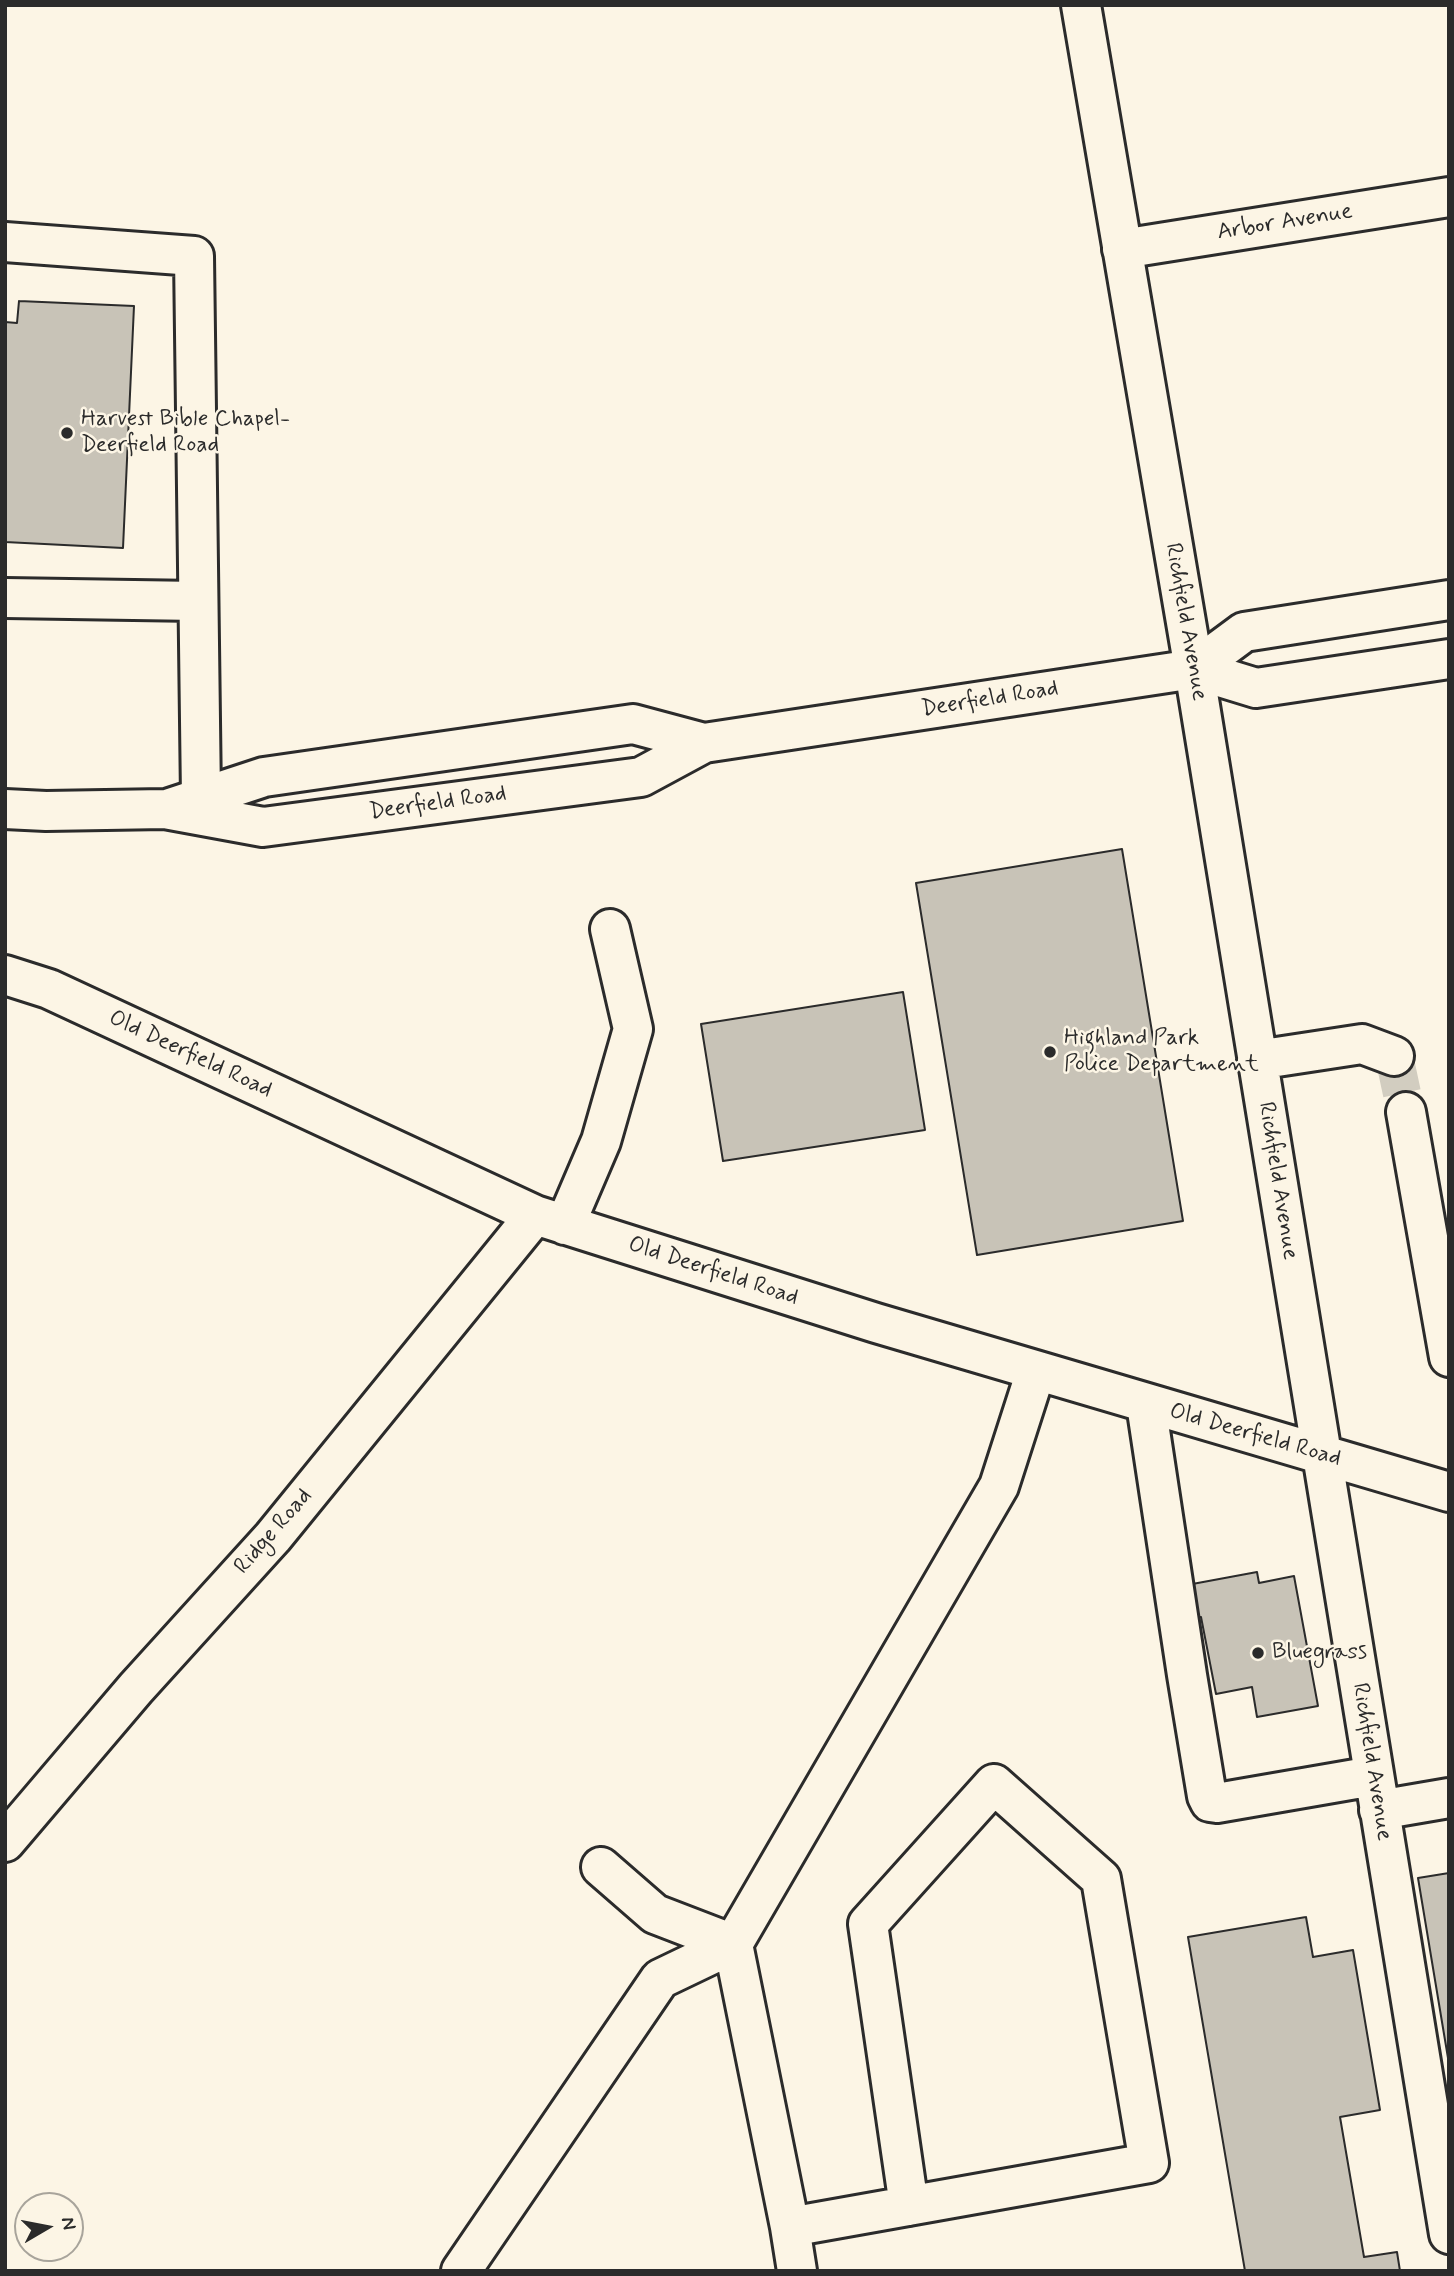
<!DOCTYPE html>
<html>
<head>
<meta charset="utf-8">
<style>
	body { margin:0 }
	#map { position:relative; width:1454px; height:2276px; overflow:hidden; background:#fcf5e5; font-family:Mynerve,sans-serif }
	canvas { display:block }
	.frame { position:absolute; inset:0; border:7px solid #2b2b2b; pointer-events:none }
	.north { position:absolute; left:14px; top:2192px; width:70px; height:70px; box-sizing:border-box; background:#fcf5e5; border:2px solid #a8a49b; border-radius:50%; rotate:80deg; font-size:19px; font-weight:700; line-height:28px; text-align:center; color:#2b2b2b }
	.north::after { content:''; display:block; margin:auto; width:24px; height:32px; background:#2b2b2b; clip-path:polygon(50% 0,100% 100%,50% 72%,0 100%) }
</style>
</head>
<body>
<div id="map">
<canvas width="1454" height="2276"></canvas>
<div class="frame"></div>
<div class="north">N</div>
</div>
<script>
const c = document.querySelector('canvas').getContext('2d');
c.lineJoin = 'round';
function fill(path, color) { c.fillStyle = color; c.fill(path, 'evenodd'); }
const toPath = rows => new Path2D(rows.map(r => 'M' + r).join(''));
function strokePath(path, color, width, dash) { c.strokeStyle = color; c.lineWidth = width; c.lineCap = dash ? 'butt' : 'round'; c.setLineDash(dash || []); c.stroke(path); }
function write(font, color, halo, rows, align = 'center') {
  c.font = font + ' Mynerve,sans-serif'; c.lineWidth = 5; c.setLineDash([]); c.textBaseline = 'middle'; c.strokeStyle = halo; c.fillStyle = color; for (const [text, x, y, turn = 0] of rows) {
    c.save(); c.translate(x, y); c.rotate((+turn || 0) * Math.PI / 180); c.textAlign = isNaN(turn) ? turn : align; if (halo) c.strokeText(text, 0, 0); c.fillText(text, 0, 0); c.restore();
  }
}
const building = toPath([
	[19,301,134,306,123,548,5,542,5,322,17,323,19,301],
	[1122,849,1183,1221,977,1255,916,883,1122,849],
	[903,992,925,1130,723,1161,701,1024,903,992],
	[1257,1572,1259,1583,1294,1576,1318,1706,1257,1717,1252,1687,1216,1694,1201,1617,1194,1618,1187,1585,1257,1572],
	[1449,1873,1449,2064,1418,1878,1449,1873],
	[1306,1917,1313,1957,1353,1950,1380,2110,1340,2117,1364,2257,1397,2252,1400,2271,1245,2271,1188,1937,1306,1917]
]);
const minorTunnel = toPath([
	[1394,1056,1406,1112]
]);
const minor = toPath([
	[1081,5,1194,669,1449,2234],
	[5,242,194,256,201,798],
	[1122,249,1449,197],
	[5,598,198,601],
	[5,975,49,989,535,1215,876,1323,1449,1492],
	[1257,1060,1362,1044,1394,1056],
	[1406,1112,1449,1357],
	[565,1225,601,1141,633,1029,610,929],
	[1146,1404,1187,1675,1207,1796,1210,1802,1217,1803,1373,1776],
	[1379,1810,1449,1798],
	[5,1842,136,1688,273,1537,535,1215],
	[601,1867,655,1914,733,1944],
	[909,2206,868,1924,994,1784,1101,1879,1149,2163,790,2227,733,1944,999,1486,1036,1371],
	[790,2227,797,2271],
	[461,2271,660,1979,733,1944]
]);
const major = toPath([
	[1194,669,1244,632,1449,600],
	[170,808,264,777,633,724,704,743],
	[5,809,46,811,165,809,263,827,641,777,704,743,1194,669,1256,688,1449,659]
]);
const markers = [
	[67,433,7,"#2b2b2b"],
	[1050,1052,7,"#2b2b2b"],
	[1258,1653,7,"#2b2b2b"]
];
const streetNames = [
	["Arbor Avenue",1285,223,-9],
	["Richfield Avenue",1185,622,80],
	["Deerfield Road",990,700,-9],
	["Deerfield Road",438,804,-8],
	["Old Deerfield Road",190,1055,25],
	["Richfield Avenue",1277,1181,81],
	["Old Deerfield Road",713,1272,18],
	["Old Deerfield Road",1255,1436,16],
	["Ridge Road",274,1532,-49],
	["Richfield Avenue",1371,1762,81]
];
const poiNames = [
	["Harvest Bible Chapel-",81,420],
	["Deerfield Road",81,446],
	["Highland Park",1064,1039],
	["Police Department",1064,1065],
	["Bluegrass",1272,1653]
];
fill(building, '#c8c3b7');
strokePath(building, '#2b2b2b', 2);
strokePath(minorTunnel, '#d2cdc0', 38, [38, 19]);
strokePath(minor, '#2b2b2b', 44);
strokePath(major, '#2b2b2b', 44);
strokePath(minor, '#fcf5e5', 38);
strokePath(major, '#fcf5e5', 38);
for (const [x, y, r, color] of markers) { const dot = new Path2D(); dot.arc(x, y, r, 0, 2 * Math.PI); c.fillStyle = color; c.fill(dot); strokePath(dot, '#fcf5e5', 2.5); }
write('23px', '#2b2b2b', '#fcf5e5', streetNames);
write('23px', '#2b2b2b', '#fcf5e5', poiNames, 'left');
</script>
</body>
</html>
